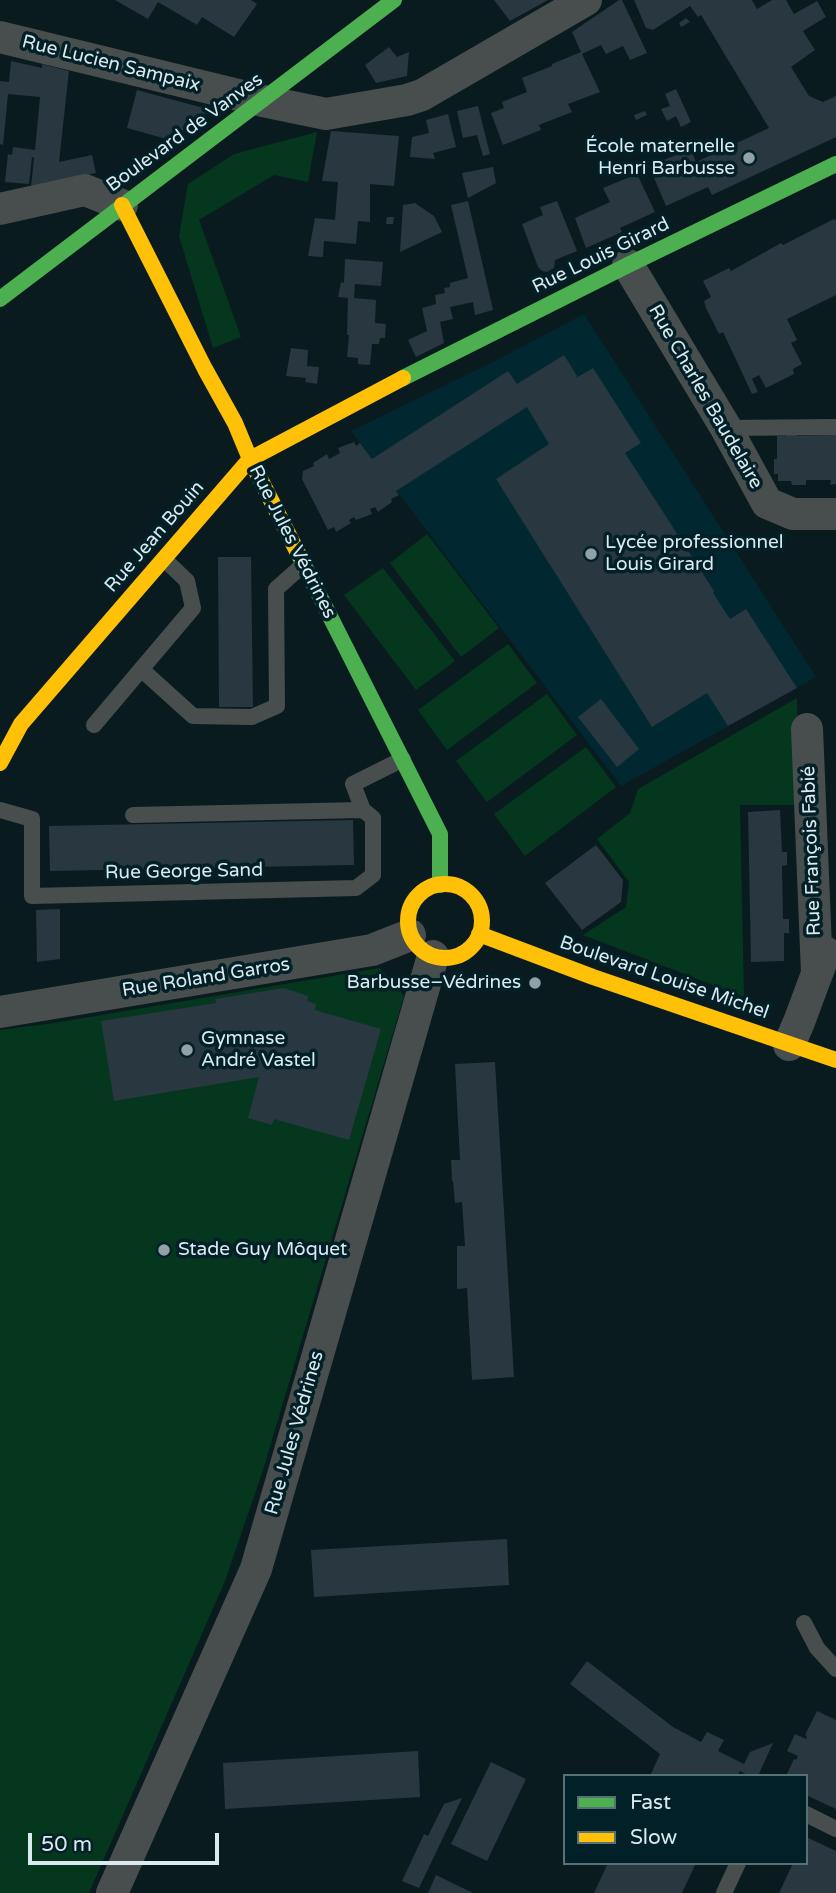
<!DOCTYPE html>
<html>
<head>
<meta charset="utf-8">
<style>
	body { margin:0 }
	#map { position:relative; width:836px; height:1893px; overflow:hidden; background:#0a1b1f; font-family:"Varela Round",sans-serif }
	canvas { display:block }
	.legend { position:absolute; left:563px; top:1774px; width:245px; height:91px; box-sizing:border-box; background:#022027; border:2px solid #587177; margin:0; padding:9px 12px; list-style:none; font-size:21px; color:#daeaef }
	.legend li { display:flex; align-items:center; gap:14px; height:35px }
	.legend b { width:35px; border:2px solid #587177 }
	.scale { position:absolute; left:28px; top:1833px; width:191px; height:32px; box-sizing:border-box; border:4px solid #daeaef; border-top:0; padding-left:9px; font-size:21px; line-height:24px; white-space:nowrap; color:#daeaef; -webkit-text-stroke:5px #022027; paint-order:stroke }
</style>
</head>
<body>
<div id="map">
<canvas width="836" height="1893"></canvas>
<ul class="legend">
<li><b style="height:9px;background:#4caf50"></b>Fast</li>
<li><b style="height:9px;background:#ffc107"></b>Slow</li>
</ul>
<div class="scale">50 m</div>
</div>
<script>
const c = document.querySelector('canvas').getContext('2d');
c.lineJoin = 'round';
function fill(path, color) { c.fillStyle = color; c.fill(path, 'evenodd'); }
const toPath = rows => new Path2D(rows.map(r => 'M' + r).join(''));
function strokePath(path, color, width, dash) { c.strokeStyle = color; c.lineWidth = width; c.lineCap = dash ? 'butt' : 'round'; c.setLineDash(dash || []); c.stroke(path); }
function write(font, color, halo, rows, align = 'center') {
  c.font = font + ' "Varela Round",sans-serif'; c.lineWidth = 7; c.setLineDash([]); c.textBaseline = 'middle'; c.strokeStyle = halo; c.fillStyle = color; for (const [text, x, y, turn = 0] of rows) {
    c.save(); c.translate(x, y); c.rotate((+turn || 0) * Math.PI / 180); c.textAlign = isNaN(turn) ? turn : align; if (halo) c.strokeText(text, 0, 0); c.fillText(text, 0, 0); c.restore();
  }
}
const built = toPath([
	[584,314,816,677,621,786,351,431,497,360]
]);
const green = toPath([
	[317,132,308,182,274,175,199,220,241,337,213,348,179,236,188,184,234,154],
	[427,534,499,628,461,657,390,563],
	[383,568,455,661,416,690,344,595],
	[508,644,537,683,447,750,418,710],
	[547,694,577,735,487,802,456,761],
	[797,698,799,805,740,805,744,997,583,935,626,907,629,882,597,839,630,813,638,789],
	[586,747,616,787,525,856,494,814],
	[380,968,404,996,263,1470,225,1581,89,1893,0,1893,0,1030,54,1023]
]);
const building = toPath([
	[115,0,251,0,257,4,234,37,202,17,197,25,158,2,148,19],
	[494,0,548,0,510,21],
	[619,0,622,0,647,53,630,60,623,46,606,54,601,45,582,54,600,92,568,104,572,112,539,125,541,130,503,145,491,113,504,108,502,102,527,92,522,78,552,66,552,64,581,52,572,32],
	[634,0,752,0,757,9,772,0,786,0,794,14,817,1,826,17,803,31,815,50,791,67,809,96,823,102,836,96,836,137,712,195,708,187,666,206,649,166,691,149,696,162,769,128,701,15,698,17,690,6,653,30,646,28],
	[686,18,690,22,681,27,679,23],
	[389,47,397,57,409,52,407,76,376,83,365,65],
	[11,61,42,68,42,64,69,71,59,162,92,155,96,173,31,187,34,158,32,157,29,184,5,182,8,154,12,155,13,147,35,150,40,97,8,94,3,145,0,144,0,81,9,82],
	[676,89,691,122,681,127,676,116,667,121,661,109,670,106,665,94],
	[137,90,211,110,170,140,127,128],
	[478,106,490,154,483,156,477,135,463,138,457,111],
	[645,111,647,115,636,120,634,115],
	[448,114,456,147,433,153,435,159,410,157,412,137,429,133,426,120],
	[331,131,399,136,394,186,370,184,370,222,358,221,356,244,324,241,323,257,308,256,315,218,335,220,338,182,322,181],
	[493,167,496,183,468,198,462,173],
	[637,174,655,212,620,228,622,232,586,248,575,218,610,202,603,188],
	[468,201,493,310,475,315,473,302,450,307,453,319,440,322,444,343,416,357,408,340,427,331,422,308,436,304,435,295,445,293,444,288,450,287,450,283,468,278,451,205],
	[557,201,577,251,555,260,554,268,547,272,542,271,538,267,522,224,543,215,540,207],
	[415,203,434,216,442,232,400,252,403,205],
	[387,217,394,217,393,224,386,224],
	[834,219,836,220,836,295,787,319,797,340,791,343,802,364,793,369,794,374,766,388,759,375,752,379,758,392,752,394,723,332,719,334,706,308,704,301,711,297,703,281,729,268,731,271,781,243,783,245],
	[345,259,383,262,381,286,355,284,354,298,376,300,375,323,386,324,385,338,380,338,379,344,372,344,370,365,358,364,358,358,347,357,349,335,347,335,348,298,338,297,341,282,344,283],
	[291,348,308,350,307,366,319,367,317,384,305,382,306,378,286,376],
	[564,355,577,376,576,378,593,368,641,443,625,453,714,591,713,593,730,619,746,609,797,688,728,726,707,693,652,727,496,479,549,444,527,407,396,491,399,495,391,499,392,502,378,512,375,507,370,509,372,514,356,520,354,517,349,520,351,523,336,532,334,527,328,530,302,479,303,471,314,466,313,463,327,454,329,459,340,453,338,448,354,442,356,446,360,443,372,459,508,371,517,384],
	[786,432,797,432,797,436,830,435,830,432,836,432,836,484,830,485,831,480,806,480,806,485,792,485,791,481,778,481,778,474,774,474,774,459,777,459,777,436,786,436],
	[218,557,251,557,253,707,219,707],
	[601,699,639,749,617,767,578,717],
	[780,810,782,852,787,852,787,865,782,866,783,919,789,919,789,933,784,933,784,961,751,962,748,812],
	[353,820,354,865,50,871,49,826],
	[596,845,623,880,621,902,582,930,545,883],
	[60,909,60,959,37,962,36,910],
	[284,988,308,996,307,1001,316,1004,315,1010,381,1029,349,1140,274,1119,272,1125,248,1118,259,1077,114,1101,101,1021,216,1003,215,999],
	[495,1062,514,1377,472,1380,467,1288,457,1289,457,1246,465,1246,462,1202,455,1203,453,1181,452,1181,451,1160,460,1160,455,1064],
	[507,1539,509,1585,314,1597,311,1550],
	[587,1661,673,1727,701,1742,707,1732,724,1740,718,1751,744,1764,750,1752,773,1743,758,1776,749,1776,740,1771,738,1776,650,1776,660,1754,570,1684],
	[817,1711,836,1720,836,1809,806,1795,806,1776,786,1776,794,1759,796,1760,798,1756,787,1751,795,1734,806,1739,807,1736,805,1735],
	[418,1751,420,1797,225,1809,223,1763],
	[491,1762,526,1779,487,1861,451,1844],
	[462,1798,419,1888,402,1881,424,1834,428,1836,444,1804],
	[806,1837,836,1851,836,1893,779,1893,793,1863,806,1863],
	[608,1863,696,1863,682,1893,594,1893],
	[436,1875,473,1893,428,1893]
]);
const lane = toPath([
	[726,428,836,427],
	[141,669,193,716,252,717,277,706,276,589,303,565],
	[94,725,193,608,187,581,164,559],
	[0,810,32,819,32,896,356,888,373,875,373,818,363,810,353,784,403,759],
	[133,815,363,810],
	[804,1623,817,1648,836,1669],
	[806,1814,836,1829],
	[724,1893,738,1863]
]);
const street = toPath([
	[0,37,263,101,326,114,407,100,422,95,586,0],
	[0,209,85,190,122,205],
	[628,265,726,428,767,503,793,514,836,514],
	[807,729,817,973],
	[0,1012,372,950,410,935],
	[789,1045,799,1022,825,952],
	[112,1893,256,1569,433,956]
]);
const fast = toPath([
	[0,299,394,0],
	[403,378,628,265,836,164],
	[299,555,440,834,440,885]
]);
const slow = toPath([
	[122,205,205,369,235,423,250,459,299,555],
	[0,763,21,724,250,459,403,378],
	'408 921a37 37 0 1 1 74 0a37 37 0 1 1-74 0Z',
	[479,934,593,977,836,1060]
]);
const markers = [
	[749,158,7,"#91a2a6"],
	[591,554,7,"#91a2a6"],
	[535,983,7,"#91a2a6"],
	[187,1050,7,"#91a2a6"],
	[164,1250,7,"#91a2a6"]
];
const streetNames = [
	["Rue Lucien Sampaix",111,64,14],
	["Boulevard de Vanves",185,133,-36],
	["Rue Louis Girard",601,256,-26],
	["Rue Charles Baudelaire",705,397,60],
	["Rue Jean Bouin",155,537,-49],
	["Rue Jules Védrines",292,542,63],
	["Rue François Fabié",812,851,-92],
	["Rue George Sand",184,872,-1],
	["Rue Roland Garros",206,978,-9],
	["Boulevard Louise Michel",664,978,19],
	["Rue Jules Védrines",295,1433,-74]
];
const poiNames = [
	["École maternelle",735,147,"right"],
	["Henri Barbusse",735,169,"right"],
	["Lycée professionnel",605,543],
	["Louis Girard",605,565],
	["Barbusse–Védrines",521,983,"right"],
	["Gymnase",201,1039],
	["André Vastel",201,1061],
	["Stade Guy Môquet",178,1250]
];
fill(built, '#012830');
fill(green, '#04371e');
fill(building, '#283740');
strokePath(lane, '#484e4e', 16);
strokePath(street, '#484e4e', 32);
strokePath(fast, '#4caf50', 16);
strokePath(slow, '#ffc107', 16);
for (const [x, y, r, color] of markers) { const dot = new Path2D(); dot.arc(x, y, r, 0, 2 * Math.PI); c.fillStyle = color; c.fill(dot); strokePath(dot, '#022027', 2.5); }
write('19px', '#daeaef', '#022027', streetNames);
write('19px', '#daeaef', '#022027', poiNames, 'left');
</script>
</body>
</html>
